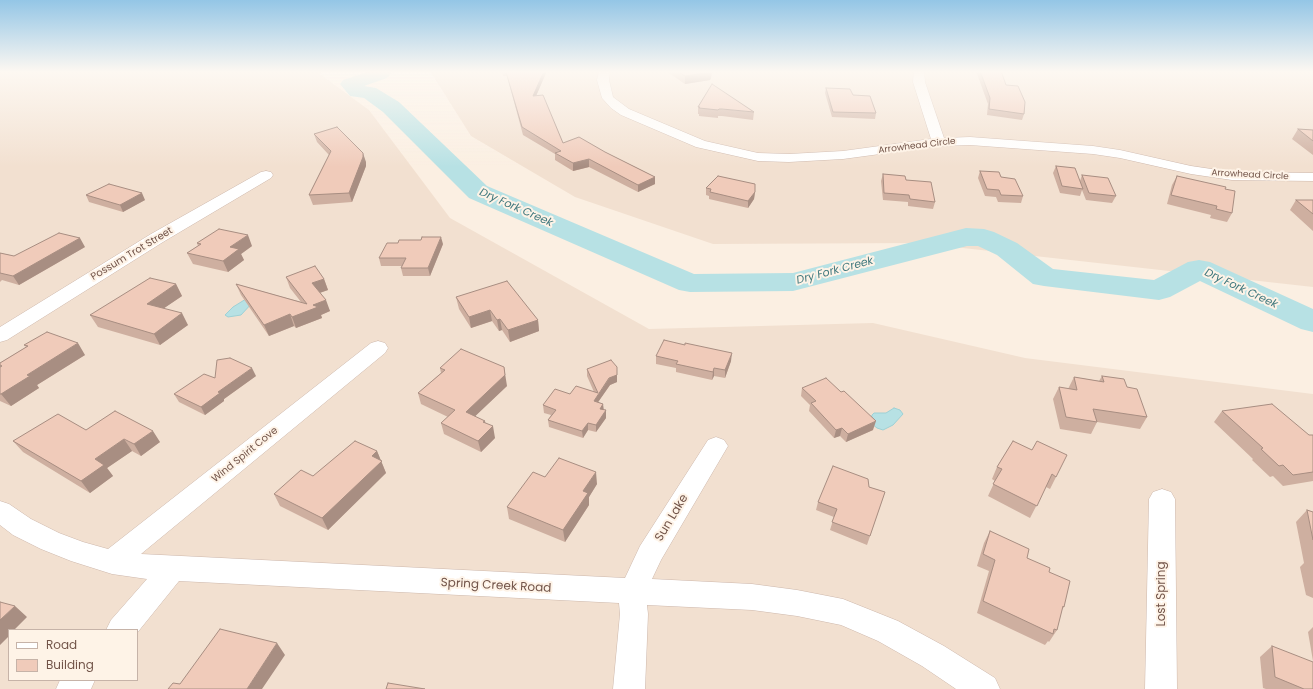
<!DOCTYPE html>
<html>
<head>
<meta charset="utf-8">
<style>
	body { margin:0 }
	#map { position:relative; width:1313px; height:689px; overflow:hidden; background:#fbefe2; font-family:Poppins,sans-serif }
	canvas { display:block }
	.legend { position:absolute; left:8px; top:629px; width:130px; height:52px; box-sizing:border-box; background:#fef3e7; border:1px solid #c6b3a8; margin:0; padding:5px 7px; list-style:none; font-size:12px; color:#725449 }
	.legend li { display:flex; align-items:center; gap:8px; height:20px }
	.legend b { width:20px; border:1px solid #c6b3a8 }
</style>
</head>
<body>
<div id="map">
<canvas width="1313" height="689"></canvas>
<ul class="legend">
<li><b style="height:5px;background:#fff"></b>Road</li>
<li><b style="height:11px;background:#f0cbba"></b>Building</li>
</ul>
</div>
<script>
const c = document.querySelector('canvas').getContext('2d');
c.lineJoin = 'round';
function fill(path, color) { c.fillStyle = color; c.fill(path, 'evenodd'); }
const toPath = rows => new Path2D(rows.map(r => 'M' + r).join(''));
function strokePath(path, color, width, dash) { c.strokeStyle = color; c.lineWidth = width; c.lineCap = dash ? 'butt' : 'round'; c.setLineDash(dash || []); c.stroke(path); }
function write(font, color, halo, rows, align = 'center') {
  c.font = font + ' Poppins,sans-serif'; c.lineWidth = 4; c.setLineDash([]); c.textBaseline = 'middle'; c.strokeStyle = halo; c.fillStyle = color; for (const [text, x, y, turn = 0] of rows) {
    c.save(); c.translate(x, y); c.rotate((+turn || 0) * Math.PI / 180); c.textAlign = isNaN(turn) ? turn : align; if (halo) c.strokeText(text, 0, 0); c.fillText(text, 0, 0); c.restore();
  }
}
const residential = toPath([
	[0,71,322,71,320,74,369,110,450,218,649,329,873,323,1025,358,1313,394,1313,689,0,689],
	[9,630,137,630,137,680,9,680],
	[430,71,1313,71,1313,287,918,243,713,244,575,197,471,136]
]);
const water = toPath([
	[246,299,253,302,241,315,228,317,225,315,233,307,246,299],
	[894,408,900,410,903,414,893,425,883,430,877,428,872,424,871,420,872,415,874,413,886,413,894,408]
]);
const river = toPath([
	[370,71,393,71,387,78,364,86,376,88,399,102,487,186,694,274,793,273,966,228,984,229,994,232,1017,243,1053,269,1154,280,1188,262,1199,260,1210,262,1313,309,1313,332,1301,329,1200,281,1170,297,1159,300,1044,286,1033,284,997,255,978,246,967,246,793,291,690,292,679,290,469,198,383,112,364,98,350,96,340,84,343,80,370,71]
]);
const street = toPath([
	[599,71,610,71,609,80,613,97,629,109,705,141,758,153,789,154,843,151,931,139,913,82,914,71,924,71,925,82,944,138,970,137,1093,146,1120,150,1191,166,1232,172,1313,173,1313,181,1232,180,1191,174,1120,158,1093,154,970,145,939,146,843,159,789,162,758,161,696,147,621,115,611,108,602,98,597,80,599,71],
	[266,171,271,172,273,175,271,178,163,242,7,340,0,342,0,327,151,234,261,172,266,171],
	[378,341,385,343,388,348,385,353,141,554,625,578,640,546,708,440,716,437,724,440,728,446,661,560,652,579,752,584,797,590,843,599,898,621,944,646,995,678,1000,689,956,689,922,666,878,641,841,625,797,616,752,610,647,605,648,614,645,689,613,689,620,614,619,603,179,581,137,633,137,630,106,630,111,620,147,579,112,574,71,561,41,549,13,535,0,525,0,501,9,504,31,519,59,533,83,542,108,549,371,343,378,341],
	[1162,489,1171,492,1175,499,1177,689,1145,689,1149,499,1153,492,1162,489],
	[60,680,95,680,91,689,56,689,60,680]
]);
const wall = toPath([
	[502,71,546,71,546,73,536,96,563,143,605,152,655,177,655,184,638,192,589,167,573,171,555,160,555,154,523,135,507,76,503,76],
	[666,71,712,71,711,78,710,80,685,84],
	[976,71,1001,71,1006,85,1024,114,1022,120,987,115,988,104],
	[826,88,853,95,876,113,875,119,832,117,825,93],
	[698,107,754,112,753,120,722,116,718,116,718,118,699,116,699,114,698,114],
	[1298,129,1313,130,1313,155,1292,139],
	[314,134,366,162,366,166,352,202,313,205,309,195,329,155,317,142],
	[1056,166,1080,181,1082,175,1116,196,1112,203,1086,200,1082,190,1080,196,1060,193,1053,173],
	[980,171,1001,177,1023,196,1021,203,998,202,996,197,985,196,978,178],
	[883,174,906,180,935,202,933,209,908,206,908,202,883,200,881,181],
	[1177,176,1225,189,1232,213,1227,222,1210,218,1211,215,1167,204,1172,185],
	[706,188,755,192,754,199,748,208,709,199,709,196,706,195],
	[86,195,145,200,123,212,89,202],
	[1296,200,1313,200,1313,231,1290,210],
	[197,243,252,246,241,254,244,260,228,272,193,264,187,253,198,246],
	[443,244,430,276,403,276,401,268,402,266,381,266,379,258],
	[85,247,19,285,2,280,0,282,0,253,14,256],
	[286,277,324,279,328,290,320,293,330,311,321,315,322,318,296,328,294,326,269,336,241,295,236,284,301,302,290,288],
	[176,284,182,296,164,308,188,325,160,345,98,327,90,315],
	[456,297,538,320,539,331,510,342,502,330,499,331,492,321,471,328,459,309],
	[24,345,85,355,37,385,39,388,11,406,0,401,0,363,26,347],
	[656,356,731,361,725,378,714,376,712,380,676,372,676,368,656,364],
	[440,368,507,386,475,416,485,423,495,438,481,452,444,434,441,423,448,417,421,404,418,393,441,373],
	[587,369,617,382,610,385,598,402,603,404,603,410,606,418,596,432,588,430,583,438,549,427,548,420,551,415,544,413,543,405,570,394,594,392,587,376],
	[256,376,224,399,224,401,205,415,179,402,174,394,215,378],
	[1102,376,1127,387,1147,417,1140,429,1097,422,1091,434,1060,429,1053,399,1059,387,1068,389,1074,377,1099,381],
	[802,388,873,430,846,442,840,436,834,438,809,411,810,405,801,396],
	[1222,411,1309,435,1313,435,1313,481,1283,486,1273,476,1270,477,1252,460,1253,459,1214,422],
	[86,430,160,442,141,456,132,451,107,468,113,476,90,493,23,452,13,441],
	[1013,441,1056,477,1050,489,1046,487,1030,518,988,496,995,481,992,479,997,467],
	[377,451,386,473,328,530,280,506,274,494,313,476],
	[545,477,597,484,589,497,589,505,565,542,509,519,507,507],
	[869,487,885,492,867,545,830,530,834,517,816,510,818,502],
	[1307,510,1313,512,1313,598,1306,595,1300,567,1304,563,1296,522],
	[990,531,1027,558,1049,572,1064,607,1061,611,1057,630,1049,642,1048,641,1045,645,977,613,989,571,977,566,984,543],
	[1313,627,1313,661,1308,632],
	[1272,646,1313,689,1266,689,1263,688,1260,657]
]);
const shadedWall = toPath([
	[544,71,546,71,546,73,533,103,533,96],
	[708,71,712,71,711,78,710,80,685,84,685,76],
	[363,153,366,162,366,166,352,202,349,193],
	[589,159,589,167,573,171,573,163],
	[655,177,655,184,638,192,638,185],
	[755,192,754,199,748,208,748,201],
	[142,193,145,200,123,212,120,205],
	[248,235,252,246,241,254,244,260,228,272,223,261,230,247],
	[441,237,443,244,430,276,428,268],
	[80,238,85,247,19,285,13,276],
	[324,279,328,290,316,294,312,283],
	[176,284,182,296,154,315,147,304],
	[326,300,330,311,321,315,322,318,296,328,292,317,313,305],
	[490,310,492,321,471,328,469,317],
	[182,313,188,325,160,345,154,334],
	[290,314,294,326,269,336,264,325],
	[500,319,502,330,499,331,497,320],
	[538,320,539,331,510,342,508,330],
	[78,343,85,355,37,385,39,388,11,406,1,394,27,375],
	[732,353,731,361,725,378,725,370],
	[504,367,507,386,468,423,466,412],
	[617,367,617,382,610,385,594,408,594,401],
	[252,368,256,376,224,399,224,401,205,415,201,407,218,392],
	[714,368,714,376,712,380,713,372],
	[603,404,604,411,600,409],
	[606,410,606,418,596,432,596,425],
	[485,421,487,432,493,426,495,438,481,452,478,441,483,422],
	[876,421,873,430,846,442,848,434],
	[588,423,588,430,583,438,582,431],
	[842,428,840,436,834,438,836,430],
	[153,431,160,442,141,456,134,444],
	[124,439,132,451,107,468,113,476,90,493,81,481,95,459],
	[377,451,386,473,328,530,322,518,372,456],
	[596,472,597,484,589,497,589,505,565,542,563,530,583,491],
	[15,606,27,617,14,630,9,630,9,636,0,645,0,620],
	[277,643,285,655,262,689,247,689]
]);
const building = toPath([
	[507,71,544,71,533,96,543,95,563,143,579,137,605,152,655,177,638,185,589,159,573,163,555,153,561,151,522,127,506,72,507,71],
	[677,71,710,71,711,72,685,76,677,71],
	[980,71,1001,71,1006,85,1018,86,1025,102,1024,114,989,109,990,98,980,71],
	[712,84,754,112,722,109,719,109,718,110,699,108,700,107,698,107,712,84],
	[826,88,850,89,853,95,870,96,876,113,833,112,826,88],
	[337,127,363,153,363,157,349,193,309,195,331,151,314,134,337,127],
	[1298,129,1313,130,1313,141,1298,129],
	[1056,166,1075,168,1083,189,1062,186,1056,166],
	[980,171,999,172,1001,177,1015,179,1023,196,1001,195,999,190,987,189,980,171],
	[883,174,905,176,906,180,931,182,935,202,910,199,909,195,884,193,883,174],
	[1082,175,1108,178,1116,196,1089,193,1082,175],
	[718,176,755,184,755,192,748,201,710,192,711,189,706,188,718,176],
	[1177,176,1226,187,1225,189,1235,191,1232,213,1216,209,1217,206,1171,195,1177,176],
	[109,184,142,193,120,205,86,195,109,184],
	[1296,200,1313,200,1313,214,1296,200],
	[219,229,248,235,230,247,239,249,223,261,187,253,201,244,197,243,219,229],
	[59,233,80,238,13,276,0,273,0,253,14,256,59,233],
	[422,237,441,237,428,268,401,268,406,258,379,258,387,243,398,243,399,240,421,240,422,237],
	[315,266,324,279,312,283,326,300,313,305,318,307,292,317,290,314,264,325,236,284,307,304,286,277,315,266],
	[150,278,176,284,147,304,182,313,154,334,90,315,150,278],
	[507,281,538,320,508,330,500,319,497,320,490,310,469,317,456,297,507,281],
	[47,332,78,343,27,375,30,376,1,394,0,394,0,367,2,366,0,365,0,363,28,346,24,345,47,332],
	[664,340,685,345,685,343,732,353,725,370,714,368,713,372,676,364,678,361,656,356,664,340],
	[461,349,504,367,505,375,466,412,485,421,483,422,493,426,478,441,441,423,455,410,418,393,445,370,440,368,461,349],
	[230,358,252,368,218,392,220,393,201,407,174,394,204,374,215,378,217,360,230,358],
	[611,360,617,367,617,375,609,378,594,401,603,404,600,409,606,410,596,425,588,423,582,431,548,420,556,410,543,405,555,389,570,394,576,386,598,393,587,369,611,360],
	[1102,376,1124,379,1127,387,1137,389,1147,417,1093,409,1097,422,1066,417,1059,387,1077,390,1074,377,1104,382,1102,376],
	[826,378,841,392,844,391,876,421,848,434,842,428,836,430,811,403,816,401,802,388,826,378],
	[1272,404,1309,435,1313,435,1313,472,1293,475,1283,465,1279,466,1261,449,1263,448,1222,411,1272,404],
	[115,411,153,431,134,444,124,439,95,459,104,465,81,481,13,441,58,414,86,430,115,411],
	[355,441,377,451,372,456,382,461,322,518,274,494,301,470,313,476,355,441],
	[1013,441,1032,450,1037,441,1067,455,1056,477,1052,474,1037,506,993,484,1002,469,997,467,1013,441],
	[559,458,596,472,583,491,588,493,563,530,507,507,533,472,545,477,559,458],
	[833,466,868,479,869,487,885,492,870,536,832,522,837,509,818,502,833,466],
	[1307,510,1313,512,1313,540,1307,510],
	[990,531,1029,549,1027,558,1050,568,1049,572,1070,581,1064,607,1063,606,1057,630,1054,629,1053,634,983,601,995,560,983,554,990,531],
	[0,602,15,606,0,620,0,602],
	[220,629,277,643,247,689,248,689,168,689,173,683,180,684,220,629],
	[1272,646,1313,662,1313,689,1304,689,1275,677,1272,646],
	[388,683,425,689,386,689,388,683]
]);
const farStreetnames = [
	["Arrowhead Circle",917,146,-7],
	["Arrowhead Circle",1250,175,3]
];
const streetNames = [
	["Possum Trot Street",132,254,-31],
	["Wind Spirit Cove",245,455,-39]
];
const waterNames = [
	["Dry Fork Creek",516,208,24],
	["Dry Fork Creek",835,271,-15],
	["Dry Fork Creek",1241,289,25]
];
const nearStreetnames = [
	["Sun Lake",672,518,-59],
	["Spring Creek Road",496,586,3],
	["Lost Spring",1162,594,-90]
];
fill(residential, '#f2e0d0');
fill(water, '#b7e1e4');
strokePath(water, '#9ed1d5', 1);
fill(river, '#b7e1e4');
strokePath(street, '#ceb8ac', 1);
fill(street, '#fff');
fill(wall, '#ceafa0');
fill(shadedWall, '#a88e82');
fill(building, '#f0cbba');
strokePath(building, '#a88e82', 1);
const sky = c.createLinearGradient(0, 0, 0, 167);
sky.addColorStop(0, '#94c6e6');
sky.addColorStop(0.43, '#fdf8f2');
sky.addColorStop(1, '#fdf8f200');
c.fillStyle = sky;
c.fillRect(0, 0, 1313, 167);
write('9px', '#725449', '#fef3e7', farStreetnames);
write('10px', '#725449', '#fef3e7', streetNames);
write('italic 11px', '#41797e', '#fef3e7', waterNames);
write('12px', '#725449', '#fef3e7', nearStreetnames);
</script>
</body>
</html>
